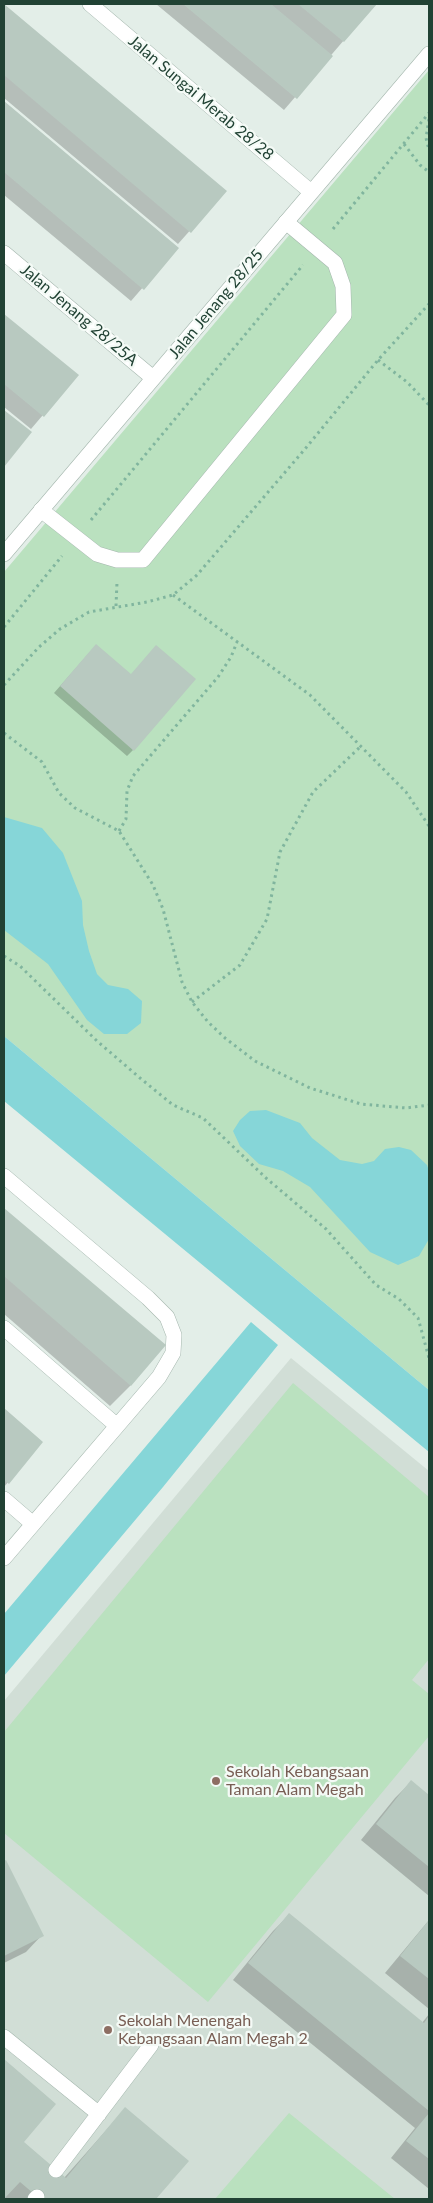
<!DOCTYPE html>
<html>
<head>
<meta charset="utf-8">
<style>
	body { margin:0 }
	#map { position:relative; width:433px; height:2203px; overflow:hidden; background:#e3eee8; font-family:Lato,sans-serif }
	canvas { display:block }
	.frame { position:absolute; inset:0; border:5px solid #214234; pointer-events:none }
</style>
</head>
<body>
<div id="map">
<canvas width="433" height="2203"></canvas>
<div class="frame"></div>
</div>
<script>
const c = document.querySelector('canvas').getContext('2d');
c.lineJoin = 'round';
function fill(path, color) { c.fillStyle = color; c.fill(path, 'evenodd'); }
const toPath = rows => new Path2D(rows.map(r => 'M' + r).join(''));
function strokePath(path, color, width, dash) { c.strokeStyle = color; c.lineWidth = width; c.lineCap = dash ? 'butt' : 'round'; c.setLineDash(dash || []); c.stroke(path); }
function write(font, color, halo, rows, align = 'center') {
  c.font = font + ' Lato,sans-serif'; c.lineWidth = 4.5; c.setLineDash([]); c.textBaseline = 'middle'; c.strokeStyle = halo; c.fillStyle = color; for (const [text, x, y, turn = 0] of rows) {
    c.save(); c.translate(x, y); c.rotate((+turn || 0) * Math.PI / 180); c.textAlign = isNaN(turn) ? turn : align; if (halo) c.strokeText(text, 0, 0); c.fillText(text, 0, 0); c.restore();
  }
}
const built = toPath([
	[291,1358,429,1471,429,2199,4,2199,4,1701]
]);
const green = toPath([
	[429,70,429,1390,4,1036,4,572],
	[293,1383,429,1497,429,1659,412,1680,429,1694,429,1736,208,2002,4,1833,4,1732],
	[289,2113,395,2199,215,2199]
]);
const water = toPath([
	[4,817,42,828,63,853,82,901,83,925,89,951,97,974,108,985,128,989,142,1001,141,1023,127,1034,104,1034,87,1020,48,964,4,930],
	[4,1036,429,1390,429,1452,4,1101],
	[266,1110,300,1123,312,1138,340,1160,362,1164,374,1161,385,1149,399,1147,411,1150,427,1165,429,1171,429,1239,419,1256,398,1265,370,1252,310,1187,283,1171,259,1164,240,1146,233,1131,240,1120,250,1111],
	[251,1322,278,1345,163,1487,4,1676,4,1614]
]);
const shadow = toPath([
	[156,4,375,4,284,110],
	[4,5,225,191,178,244,4,98],
	[4,102,177,248,131,301,4,195],
	[4,315,77,375,31,429,4,407],
	[4,411,30,432,4,465],
	[90,652,133,750,127,756,54,693],
	[4,1210,164,1345,130,1386,110,1406,4,1314],
	[4,1410,42,1442,4,1487],
	[411,1782,429,1797,429,1896,361,1840,395,1798],
	[4,1862,42,1935,26,1952,4,1963],
	[289,1915,422,2023,429,2014,429,2189,391,2158,415,2128,233,1980,273,1931],
	[429,1920,429,2009,385,1973],
	[4,2060,55,2104,22,2142,64,2178,125,2109,187,2161,155,2199,5,2199]
]);
const building = toPath([
	[4,4,227,191,191,233,4,75],
	[183,4,271,4,333,56,297,99],
	[298,4,377,4,344,42],
	[4,101,179,248,144,290,4,172],
	[4,314,79,375,44,417,4,384],
	[4,410,32,432,4,467],
	[96,644,131,674,156,645,196,679,134,751,60,686],
	[4,1208,166,1345,131,1386,4,1276],
	[4,1408,43,1442,9,1484,4,1480],
	[411,1780,429,1795,429,1867,376,1824],
	[6,1860,44,1936,4,1956,4,1861],
	[289,1913,424,2023,429,2016,429,2111,248,1963],
	[429,1920,429,1979,400,1956],
	[4,2059,56,2104,24,2142,66,2178,125,2107,189,2161,156,2199,40,2199,20,2182,4,2199],
	[429,2113,429,2159,406,2141]
]);
const path = toPath([
	[429,119,426,138,429,150],
	[404,144,420,165,429,172],
	[333,229,429,113],
	[378,360,407,382,429,405],
	[91,520,303,265],
	[173,595,310,695,406,792,429,826],
	[116,606,117,582],
	[4,627,62,556],
	[4,685,39,647,60,629,89,612,147,602,173,595,197,575,305,449,378,360,429,304],
	[4,733,42,762,59,793,75,808,119,831,153,885,163,909,182,982,192,1002,208,1022,225,1038,255,1061,310,1088,361,1104,406,1108,429,1105],
	[119,831,126,819,127,791,133,776,218,677,231,657,237,642],
	[4,956,20,966,97,1041,140,1078,173,1105,203,1118,266,1178,326,1229,376,1285,399,1299,418,1318,429,1358],
	[192,1002,240,965,267,919,280,852,313,792,361,746]
]);
const lane = toPath([
	[41,510,97,554,117,560,143,560,344,315,343,286,335,263,286,222],
	[4,1176,148,1298,167,1317,174,1335,173,1353,159,1377,4,1558],
	[4,1328,116,1425],
	[4,1499,33,1524],
	[4,2037,99,2114],
	[56,2170,151,2045],
	[35,2199,37,2197]
]);
const street = toPath([
	[90,4,311,192],
	[4,253,153,378],
	[4,554,429,54]
]);
const markers = [
	[216,1781,5,"#8d6e63"],
	[108,2030,5,"#8d6e63"]
];
const streetNames = [
	["Jalan Sungai Merab 28/28",201,98,40],
	["Jalan Jenang 28/25",216,304,-50],
	["Jalan Jenang 28/25A",79,315,40]
];
const educationNames = [
	["Sekolah Kebangsaan",226,1772],
	["Taman Alam Megah",226,1790],
	["Sekolah Menengah",118,2021],
	["Kebangsaan Alam Megah 2",118,2039]
];
fill(built, '#d1ded6');
fill(green, '#bae1bf');
fill(water, '#86d6d8');
fill(shadow, '#0003');
fill(building, '#b8c9c0');
strokePath(lane, '#a5b7ae', 16);
strokePath(street, '#a5b7ae', 16);
strokePath(path, '#80b59e', 3, [2.5, 4]);
strokePath(lane, '#fff', 15);
strokePath(street, '#fff', 15);
for (const [x, y, r, color] of markers) { const dot = new Path2D(); dot.arc(x, y, r, 0, 2 * Math.PI); c.fillStyle = color; c.fill(dot); strokePath(dot, '#f4faf6', 2); }
write('16px', '#214234', '#f4faf6', streetNames);
write('16px', '#785e54', '#f4faf6', educationNames, 'left');
</script>
</body>
</html>
